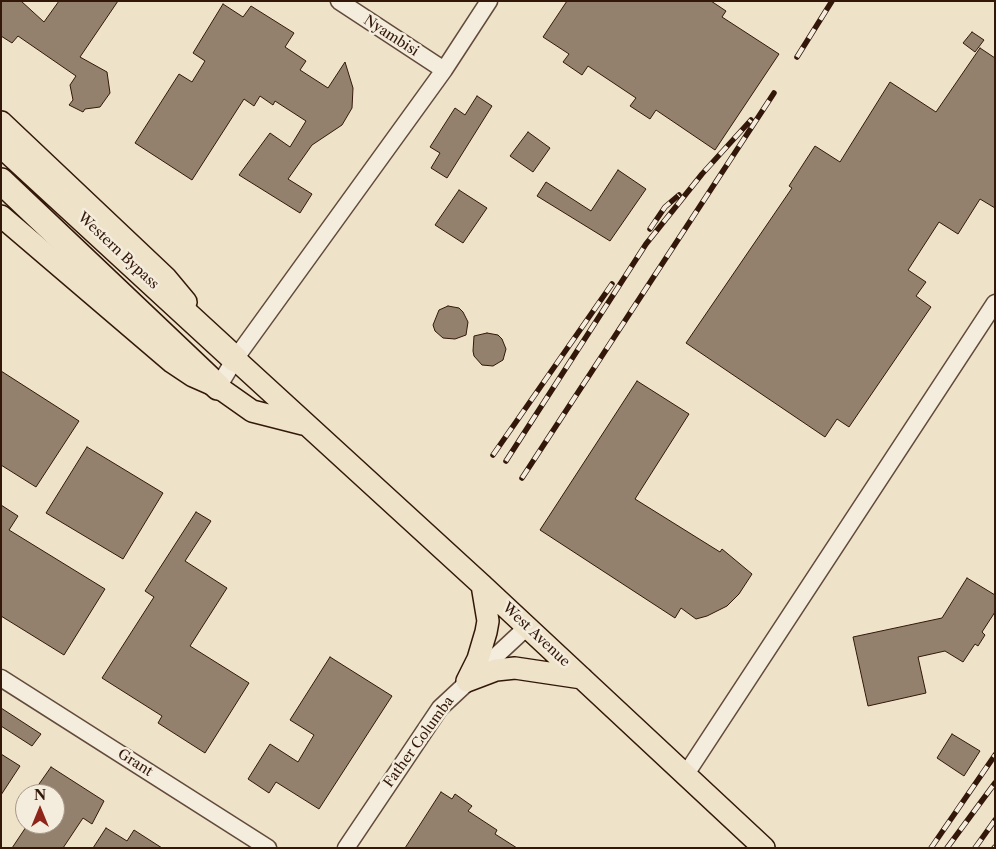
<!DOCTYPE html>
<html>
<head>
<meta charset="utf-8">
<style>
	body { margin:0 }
	#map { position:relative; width:996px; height:849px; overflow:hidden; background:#eee2c9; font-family:"Libre Caslon Text",serif }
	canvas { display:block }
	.frame { position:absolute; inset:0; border:2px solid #33180a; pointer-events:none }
	.north { position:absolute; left:15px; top:784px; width:50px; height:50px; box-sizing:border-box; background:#f4ecdc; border:1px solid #a79788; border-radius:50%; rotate:0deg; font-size:14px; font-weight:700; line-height:20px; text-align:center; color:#33180a }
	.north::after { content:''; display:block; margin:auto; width:18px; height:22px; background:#8f2418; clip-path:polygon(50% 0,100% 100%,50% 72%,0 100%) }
</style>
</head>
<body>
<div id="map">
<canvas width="996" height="849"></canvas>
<div class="frame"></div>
<div class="north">N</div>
</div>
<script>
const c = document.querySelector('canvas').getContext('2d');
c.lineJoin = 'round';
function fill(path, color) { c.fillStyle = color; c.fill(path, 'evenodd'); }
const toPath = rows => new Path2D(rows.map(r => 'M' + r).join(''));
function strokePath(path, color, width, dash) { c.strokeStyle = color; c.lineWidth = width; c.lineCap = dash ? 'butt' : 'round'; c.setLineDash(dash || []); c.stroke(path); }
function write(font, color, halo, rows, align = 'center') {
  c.font = font + ' "Libre Caslon Text",serif'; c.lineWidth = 5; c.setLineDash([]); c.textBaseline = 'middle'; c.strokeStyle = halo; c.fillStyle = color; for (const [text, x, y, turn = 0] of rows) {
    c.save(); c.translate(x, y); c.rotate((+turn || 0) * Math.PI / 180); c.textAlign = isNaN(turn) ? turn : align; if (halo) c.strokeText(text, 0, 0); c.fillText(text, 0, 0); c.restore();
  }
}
const building = toPath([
	[1,1,21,1,44,22,59,1,118,1,80,57,107,72,110,93,100,107,85,109,83,112,69,105,73,100,70,85,76,76,18,36,12,43,1,36,1,1],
	[567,1,711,1,726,11,722,17,779,54,715,150,656,110,650,119,630,106,636,98,588,66,582,75,563,62,569,54,543,37,567,1],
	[223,4,243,17,251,6,294,33,285,47,306,61,300,70,328,88,345,62,353,88,352,108,342,125,312,145,288,179,312,194,300,213,239,175,270,133,290,147,306,121,275,101,273,105,260,96,254,106,244,99,192,180,135,143,179,74,192,82,205,61,193,53,223,4],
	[972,32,984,40,975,52,963,43,972,32],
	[980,48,995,58,995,208,980,199,958,234,939,222,908,270,926,282,916,296,931,307,849,427,837,419,825,437,686,343,792,188,789,186,815,146,840,162,890,82,936,112,980,48],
	[477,96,492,106,447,178,431,168,440,153,430,147,455,108,465,115,477,96],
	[528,132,550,148,533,172,510,156,528,132],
	[618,170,646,189,610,241,537,196,546,182,591,211,618,170],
	[459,190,487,208,463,243,435,225,459,190],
	[448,306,459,308,463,312,468,322,466,335,455,339,443,338,435,331,433,325,439,310,448,306],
	[487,333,498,335,502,339,506,349,503,360,493,366,482,365,474,356,473,351,474,336,487,333],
	[1,371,79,421,36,487,1,465,1,371],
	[637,381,689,414,635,499,720,552,722,549,752,574,739,594,727,606,707,616,696,619,681,608,675,618,540,530,637,381],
	[87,447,163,493,123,559,46,513,87,447],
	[1,505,18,516,9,530,105,589,64,655,1,616,1,505],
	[196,512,211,521,185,561,227,588,190,646,249,683,205,753,158,723,162,716,102,678,154,597,145,591,196,512],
	[967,578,995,595,995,612,982,632,985,635,978,646,975,644,963,662,945,651,918,657,926,693,868,706,853,637,942,618,967,578],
	[330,657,392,696,319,809,276,782,269,793,248,779,270,744,298,762,314,735,290,720,330,657],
	[1,708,41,734,32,746,1,726,1,708],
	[952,734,980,751,964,776,937,758,952,734],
	[1,754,20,766,1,795,1,754],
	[51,767,104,801,92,824,83,818,63,848,12,848,28,824,55,824,55,794,32,794,51,767],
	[441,792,452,799,455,794,472,806,468,811,497,830,495,834,517,848,405,848,441,792],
	[106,828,127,841,134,830,162,848,93,848,106,828]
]);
const minor = toPath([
	[339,1,444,70],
	[218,387,235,359,444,70,489,1],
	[1,678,268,848],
	[686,774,995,303],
	[346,848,440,708,527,627]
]);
const major = toPath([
	[1,122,166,278,186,302],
	[1,216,172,362,193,376,218,387,252,411,303,424],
	[225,348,235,359,482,585,764,848],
	[467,681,496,670,515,668,582,678],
	[467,681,478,659,486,632,488,621,482,585]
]);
const highway = toPath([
	[1,144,235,359],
	[1,181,218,387]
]);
const rail = toPath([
	[797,57,832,1],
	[650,229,665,207,679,195],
	[493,455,612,284],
	[506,461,646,244,702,174,751,120],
	[522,478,774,93],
	[931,848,995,755],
	[947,848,995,783],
	[975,848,995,820],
	[994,848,995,847]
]);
const streetNames = [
	["Nyambisi",391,36,33],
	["Western Bypass",118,251,43],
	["West Avenue",536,635,43],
	["Father Columba",419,742,-54],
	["Grant",135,763,32]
];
fill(building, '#94816d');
strokePath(building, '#33180a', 1);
strokePath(minor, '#624a3a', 19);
strokePath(major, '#33180a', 24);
strokePath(highway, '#33180a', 28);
strokePath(minor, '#f4ecdc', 16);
strokePath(major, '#eee2c9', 21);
strokePath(highway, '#eee2c9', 25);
strokePath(rail, '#33180a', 5.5);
strokePath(rail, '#f4ecdc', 4, [11]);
write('14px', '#33180a', '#f4ecdc', streetNames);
</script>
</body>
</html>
